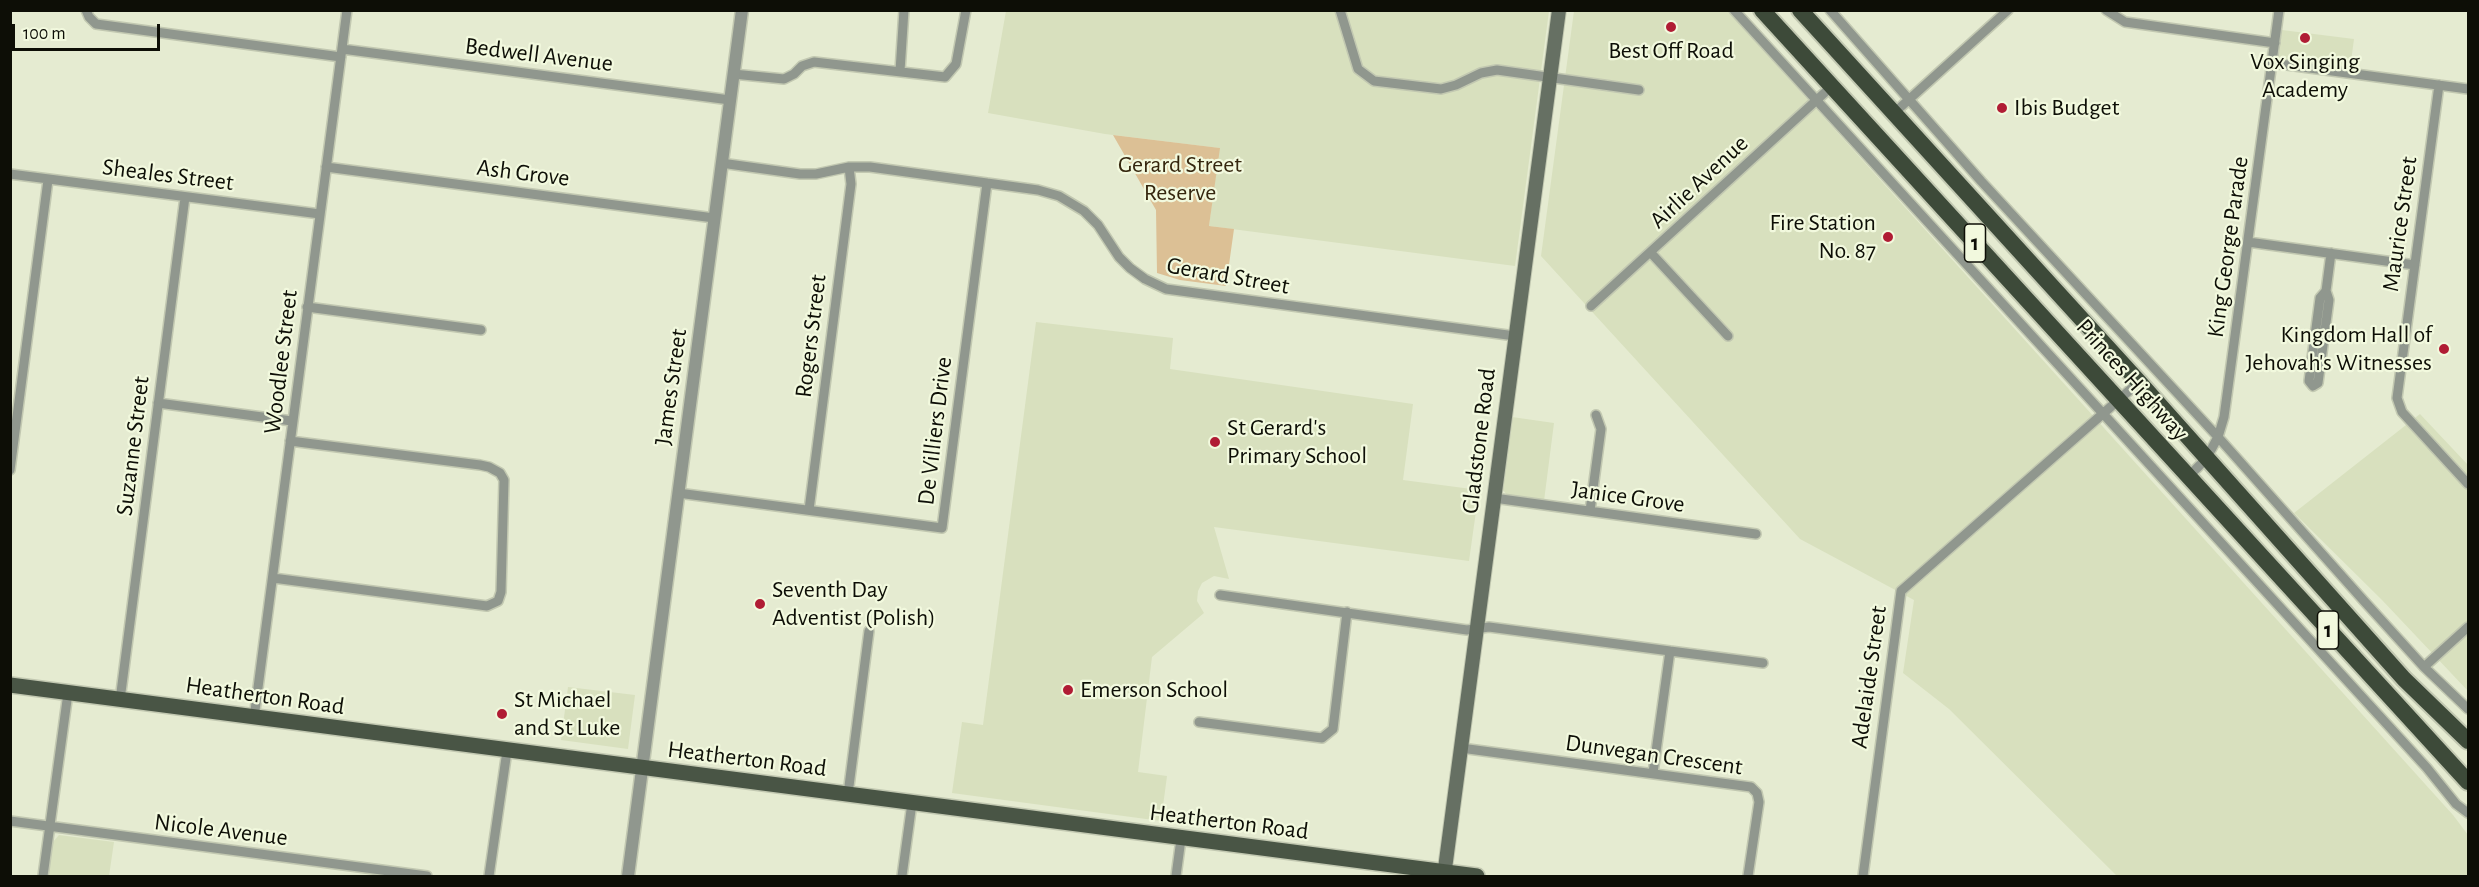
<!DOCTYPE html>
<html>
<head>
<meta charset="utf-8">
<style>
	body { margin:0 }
	#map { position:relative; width:2479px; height:887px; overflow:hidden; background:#e5ebd1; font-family:"Alegreya Sans",sans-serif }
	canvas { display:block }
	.frame { position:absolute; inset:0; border:12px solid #0d0e06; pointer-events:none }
	.scale { position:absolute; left:12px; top:24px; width:148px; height:27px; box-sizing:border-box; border:3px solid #0d0e06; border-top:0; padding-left:8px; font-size:18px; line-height:21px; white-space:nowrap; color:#0d0e06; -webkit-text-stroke:4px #f2f9de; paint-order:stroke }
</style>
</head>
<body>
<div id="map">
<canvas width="2479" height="887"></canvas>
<div class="frame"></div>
<div class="scale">100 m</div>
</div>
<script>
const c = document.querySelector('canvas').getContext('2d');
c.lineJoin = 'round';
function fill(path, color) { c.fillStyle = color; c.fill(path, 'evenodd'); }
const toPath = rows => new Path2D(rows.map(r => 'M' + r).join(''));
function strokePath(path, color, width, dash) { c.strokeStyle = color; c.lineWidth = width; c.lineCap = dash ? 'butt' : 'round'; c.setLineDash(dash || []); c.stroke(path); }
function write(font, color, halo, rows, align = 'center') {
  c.font = font + ' "Alegreya Sans",sans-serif'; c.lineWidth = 4.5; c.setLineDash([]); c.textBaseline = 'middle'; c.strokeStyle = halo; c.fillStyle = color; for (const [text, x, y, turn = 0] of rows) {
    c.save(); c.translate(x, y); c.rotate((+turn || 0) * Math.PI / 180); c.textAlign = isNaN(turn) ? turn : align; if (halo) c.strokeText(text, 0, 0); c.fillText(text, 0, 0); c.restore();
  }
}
const built = toPath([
	[1006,11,1549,11,1515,266,1209,226,1219,148,1105,134,988,113],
	[1574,11,1728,11,2453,815,2468,835,2468,876,2117,876,1949,709,1903,673,1914,600,1800,539,1541,256],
	[2282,30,2354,39,2350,69,2278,59],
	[1036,322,1173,338,1170,369,1413,404,1403,480,1479,490,1469,561,1214,527,1229,579,1214,576,1202,583,1198,591,1197,601,1204,613,1152,657,1138,772,1167,776,1161,821,952,793,962,722,983,725],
	[2420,414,2468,465,2468,691,2382,600,2294,513],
	[1512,417,1554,423,1544,501,1508,496,1502,489],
	[568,687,635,695,628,749,561,740],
	[59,835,114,842,109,876,47,876,52,843]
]);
const green = toPath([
	[1113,135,1220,148,1209,226,1234,229,1226,286,1180,280,1157,273,1156,210]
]);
const minor = toPath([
	[86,10,89,17,96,24,341,57],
	[1340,10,1358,69,1374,81,1441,89,1456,85,1481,73,1497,70,1639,90],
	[1734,10,2427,768,2456,804,2468,813],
	[1830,10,1981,181,2218,437,2364,601,2424,667,2468,709],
	[2106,10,2125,22,2275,43],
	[342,49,730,100],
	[2272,63,2468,89],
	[900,71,904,10],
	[733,74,784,79,794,74,802,66,814,62,945,77,956,64,966,10],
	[2439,85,2397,398,2402,412,2468,484],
	[1894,113,2008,10],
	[721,163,800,174,816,174,849,167,870,167,1038,190,1059,196,1084,211,1098,225,1119,257,1130,268,1145,279,1166,289,1515,336],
	[326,167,714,218],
	[10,174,320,214],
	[2248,242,2415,265],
	[1651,253,1728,336],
	[2326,291,2329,300,2318,383,2313,386,2309,381,2320,298,2326,291,2331,253],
	[1591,306,1832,86],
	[307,307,481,330],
	[158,403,292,421],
	[10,470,48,180],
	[2188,477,2206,459,2218,437,2224,417,2279,10],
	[678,493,942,528,987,183],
	[1494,498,1756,534],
	[809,510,851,184,849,167],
	[1590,511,1601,429,1596,415],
	[273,578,487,606,498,601,501,592,504,480,500,473,489,467,480,465,290,441],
	[1220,595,1467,630,1489,627,1670,651,1653,773],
	[1670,651,1763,663],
	[2424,667,2468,627],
	[120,700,185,197],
	[254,718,347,10],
	[1199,722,1322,738,1333,729,1347,612],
	[1461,748,1751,787,1757,793,1759,802,1748,876],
	[848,794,869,631],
	[10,821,427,876],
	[43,876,68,693],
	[489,876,507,751],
	[902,876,912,803],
	[1176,876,1181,839],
	[1863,876,1901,591,2139,382]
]);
const tertiary = toPath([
	[628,876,742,10]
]);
const secondary = toPath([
	[1444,876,1559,10]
]);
const primary = toPath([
	[10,685,1477,876]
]);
const trunk = toPath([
	[1762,10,2468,782],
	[1800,10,2139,382,2404,679,2468,741]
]);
const markers = [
	[1671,27,6,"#b01c34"],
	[2305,38,6,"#b01c34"],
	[2002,108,6,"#b01c34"],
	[1888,237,6,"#b01c34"],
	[2444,349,6,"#b01c34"],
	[1215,442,6,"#b01c34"],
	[760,604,6,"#b01c34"],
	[1068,690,6,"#b01c34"],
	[502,714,6,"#b01c34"]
];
const shields = [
	[1975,243,21],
	[2328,630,21]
];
const shieldNames = [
	["1",1975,243],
	["1",2328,630]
];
const poiNames = [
	["Best Off Road",1671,51,"center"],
	["Vox Singing",2305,62,"center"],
	["Academy",2305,90,"center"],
	["Ibis Budget",2014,108],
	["Fire Station",1876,223,"right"],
	["No. 87",1876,251,"right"],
	["Kingdom Hall of",2432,335,"right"],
	["Jehovah's Witnesses",2432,363,"right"],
	["St Gerard's",1227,428],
	["Primary School",1227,456],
	["Seventh Day",772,590],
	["Adventist (Polish)",772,618],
	["Emerson School",1080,690],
	["St Michael",514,700],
	["and St Luke",514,728]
];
const streetNames = [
	["Bedwell Avenue",539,55,7],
	["Ash Grove",523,173,7],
	["Sheales Street",168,175,7],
	["Airlie Avenue",1699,182,-43],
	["Maurice Street",2400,224,-82],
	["King George Parade",2228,247,-82],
	["Gerard Street",1228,276,10],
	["Rogers Street",811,336,-83],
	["Woodlee Street",281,362,-83],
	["Princes Highway",2132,380,48],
	["James Street",671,387,-82],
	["De Villiers Drive",935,431,-83],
	["Gladstone Road",1479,441,-83],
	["Suzanne Street",133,446,-83],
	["Janice Grove",1628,497,8],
	["Adelaide Street",1869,677,-82],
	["Heatherton Road",265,696,8],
	["Dunvegan Crescent",1654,755,8],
	["Heatherton Road",747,759,7],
	["Heatherton Road",1229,822,7],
	["Nicole Avenue",221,830,7]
];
const parkNames = [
	["Gerard Street",1180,165],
	["Reserve",1180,193]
];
fill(built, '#d8e0be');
fill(green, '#dcc095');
strokePath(minor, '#c2c8b1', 12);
strokePath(tertiary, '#c2c8b1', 15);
strokePath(secondary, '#c2c8b1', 16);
strokePath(primary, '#c2c8b1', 18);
strokePath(trunk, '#c2c8b1', 20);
strokePath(minor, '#90978e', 9);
strokePath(tertiary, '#90978e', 12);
strokePath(secondary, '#667063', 14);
strokePath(primary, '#495545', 15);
strokePath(trunk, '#3d4a39', 16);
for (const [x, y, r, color] of markers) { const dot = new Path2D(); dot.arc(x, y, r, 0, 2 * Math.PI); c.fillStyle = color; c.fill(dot); strokePath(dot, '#f2f9de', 2); }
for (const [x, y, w] of shields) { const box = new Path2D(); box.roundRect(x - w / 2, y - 19, w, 38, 4.5); c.fillStyle = '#f2f9de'; c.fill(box); strokePath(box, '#0d0e06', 1.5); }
write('bold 22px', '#0d0e06', null, shieldNames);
write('24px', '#0d0e06', '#f2f9de', poiNames, 'left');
write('24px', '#0d0e06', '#f2f9de', streetNames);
write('24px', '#35260e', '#f2f9de', parkNames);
</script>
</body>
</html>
